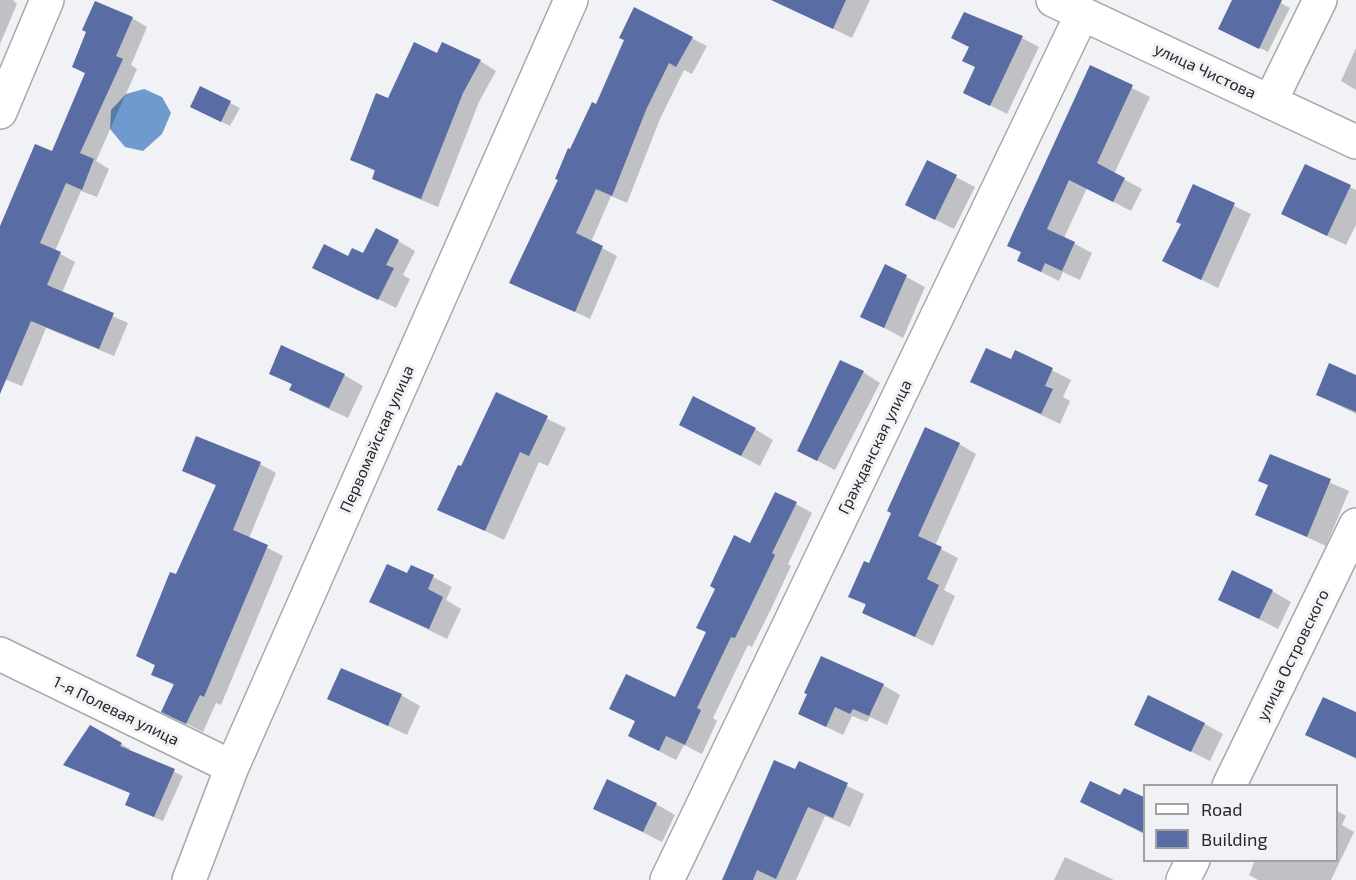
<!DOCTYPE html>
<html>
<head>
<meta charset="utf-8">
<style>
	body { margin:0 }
	#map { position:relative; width:1356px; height:880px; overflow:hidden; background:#f1f2f5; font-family:"Exo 2",sans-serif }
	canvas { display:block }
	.legend { position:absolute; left:1143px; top:784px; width:195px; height:78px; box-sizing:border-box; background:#f1f2f5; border:2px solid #a0a1a3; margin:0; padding:8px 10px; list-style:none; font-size:18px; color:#272829 }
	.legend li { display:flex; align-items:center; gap:12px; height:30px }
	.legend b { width:30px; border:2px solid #a0a1a3 }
</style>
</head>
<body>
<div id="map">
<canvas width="1356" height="880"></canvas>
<ul class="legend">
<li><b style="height:8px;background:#fff"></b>Road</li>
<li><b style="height:16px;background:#5a6ca4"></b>Building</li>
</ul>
</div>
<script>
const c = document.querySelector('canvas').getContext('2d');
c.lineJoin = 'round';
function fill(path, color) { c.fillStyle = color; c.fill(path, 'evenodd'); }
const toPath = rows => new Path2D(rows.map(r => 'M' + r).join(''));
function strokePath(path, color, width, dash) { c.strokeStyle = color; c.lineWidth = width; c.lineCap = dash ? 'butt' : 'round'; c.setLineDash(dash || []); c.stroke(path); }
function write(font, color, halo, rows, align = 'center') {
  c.font = font + ' "Exo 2",sans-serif'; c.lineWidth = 6; c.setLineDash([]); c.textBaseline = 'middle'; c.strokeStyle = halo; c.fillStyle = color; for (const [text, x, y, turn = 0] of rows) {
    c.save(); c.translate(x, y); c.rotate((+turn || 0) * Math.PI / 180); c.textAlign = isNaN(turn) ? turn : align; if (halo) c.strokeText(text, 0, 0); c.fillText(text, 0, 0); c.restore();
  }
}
const water = toPath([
	[144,89,162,97,171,113,162,134,143,151,125,147,110,129,111,110,126,94]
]);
const shadow = toPath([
	[0,0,13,0,17,4,0,44],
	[805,0,870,0,852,38,799,12],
	[1234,0,1275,0,1290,8,1268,52,1229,34],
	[635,9,707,46,692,74,684,70,660,119,627,203,611,196,591,242,617,256,590,319,511,282,571,151,597,106,626,40],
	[132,18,147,27,131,65,137,69,96,161,109,169,97,197,81,191,55,251,75,262,62,293,128,323,114,356,46,328,22,386,4,379,0,385,0,230,53,153,86,74,74,67],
	[1022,38,1039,47,1007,114,965,92],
	[1356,48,1356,90,1341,81],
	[437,55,480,61,496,71,479,102,438,207,390,187,374,178,376,172,352,159,389,100],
	[1090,67,1150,97,1114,174,1142,189,1131,211,1087,188,1064,238,1092,253,1080,280,1063,272,1059,281,1019,261,1022,253,1009,245],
	[201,88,240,108,230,126,201,112],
	[927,162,975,187,954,229,926,215],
	[1306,166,1356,190,1356,225,1346,245,1302,224],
	[1193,186,1251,214,1218,288,1164,261,1183,224],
	[398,241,415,251,403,275,410,279,396,308,314,267,364,255],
	[886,266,925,287,903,338,862,316],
	[1016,352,1071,380,1063,397,1070,401,1060,424,972,382,1012,361],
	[863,372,880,383,835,470,816,460],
	[271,373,344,375,363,386,348,418,309,400,291,390,293,385],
	[1356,377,1356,414,1318,395],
	[496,394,566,428,548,466,539,462,504,540,439,509,462,468],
	[681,425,755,429,773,440,760,466],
	[959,444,976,454,935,546,958,558,944,590,955,596,933,646,864,612,867,606,850,596],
	[1270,456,1349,491,1326,546,1257,514,1269,486,1260,480],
	[260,464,276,473,249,538,283,556,221,705,216,703,203,732,179,720,175,686,153,674,156,666,137,656,177,577,217,486,183,470],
	[796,504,812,513,788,564,791,566,771,609,752,647,748,645,713,718,717,721,702,754,684,745,676,760,630,736,637,722,611,708,676,699,751,545],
	[408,575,433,577,452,587,446,600,461,609,447,639,371,602],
	[1272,591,1291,602,1278,629,1220,599],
	[883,685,900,695,887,725,870,717,867,722,852,716,843,735,800,714],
	[401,695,420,706,407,735,329,698],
	[1356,714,1356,759,1307,734],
	[1135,724,1205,724,1223,734,1210,761],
	[90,727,130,749,129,751,183,776,163,821,136,810,132,794,66,765],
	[799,763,864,794,850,827,825,816,796,880,723,880],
	[1125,790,1144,799,1144,834,1082,802,1121,797],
	[656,804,675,815,662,842,595,808],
	[1336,810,1346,816,1342,825,1354,832,1331,880,1258,880,1249,875,1255,860,1336,860],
	[1065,857,1114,880,1054,880]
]);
const building = toPath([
	[771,0,846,0,833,29],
	[1232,0,1282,0,1259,49,1218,29],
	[95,1,133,17,116,56,123,59,80,153,94,159,82,190,66,183,40,243,61,252,47,285,114,313,99,349,31,321,0,394,0,226,35,144,52,151,85,73,72,67,86,32,82,30],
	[634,7,693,37,676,67,669,63,646,110,612,196,596,189,576,233,603,246,575,312,509,283,558,180,555,179,568,148,570,149,592,102,596,104,624,40,619,38],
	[964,12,1023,36,990,106,963,93,975,67,962,61,969,47,951,38],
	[414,42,437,53,442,42,481,60,463,93,421,199,372,179,375,170,350,160,376,93,388,98],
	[1090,65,1133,85,1097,163,1125,178,1113,202,1069,180,1047,229,1075,242,1062,271,1045,263,1041,272,1017,261,1021,252,1007,246],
	[200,86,231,101,221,122,190,107],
	[927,160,957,175,935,220,905,205],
	[1305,164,1351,185,1327,236,1281,214],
	[1193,184,1235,203,1201,280,1162,261,1181,224,1176,222],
	[376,228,399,240,386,265,394,268,378,300,312,268,324,244,348,256,352,248,363,253],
	[885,264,907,275,884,328,860,317],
	[281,345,345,374,329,408,289,390,292,384,269,374],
	[986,348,1011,359,1015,350,1053,368,1045,386,1053,389,1041,414,970,382],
	[840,360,864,371,817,461,797,451],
	[1329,363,1356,375,1356,412,1316,395],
	[496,392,548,416,529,456,520,452,485,531,437,510,458,465,461,466],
	[693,396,756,428,741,456,679,425],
	[925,427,960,443,918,536,942,547,927,579,939,585,915,637,862,613,866,604,848,597,864,561,869,563,891,513,887,511],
	[196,436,261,462,233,530,268,545,204,697,200,695,186,724,161,712,174,684,151,675,155,665,136,656,170,572,176,574,216,485,182,471],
	[1270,454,1331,479,1307,537,1255,515,1268,485,1258,481],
	[775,492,797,502,772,553,775,555,754,599,735,638,731,637,697,708,701,710,685,745,666,736,659,751,628,736,635,721,609,709,626,674,675,697,706,632,696,628,715,589,710,586,734,535,750,543],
	[387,564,407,573,411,565,434,575,428,589,443,597,429,629,369,602],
	[1232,570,1273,590,1259,619,1218,600],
	[821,656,884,684,869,716,853,709,850,714,835,707,826,727,798,714,807,694,804,693],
	[341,668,402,694,388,726,327,699],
	[1148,695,1205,723,1191,752,1134,725],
	[1323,697,1356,712,1356,758,1305,735],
	[90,725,122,743,120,746,175,769,154,817,125,805,130,793,63,765],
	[774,760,795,769,799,761,848,783,833,818,808,807,776,879,757,870,753,880,722,880],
	[607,779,657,803,643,832,593,809],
	[1090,781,1120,795,1124,788,1144,797,1144,833,1080,802]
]);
const minor = toPath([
	[1053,0,1356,142],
	[1270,102,1320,0],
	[0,112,47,0],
	[0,654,232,767],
	[1229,786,1356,525],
	[189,880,232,767,571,0],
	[667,880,1082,14],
	[1183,880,1193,860]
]);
const streetNames = [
	["улица Чистова",1205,71,25],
	["Первомайская улица",377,439,-66],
	["Гражданская улица",875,447,-64],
	["улица Островского",1293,655,-64],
	["1-я Полевая улица",116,711,26]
];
fill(water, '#6e9ace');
fill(shadow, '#0003');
fill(building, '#5a6ca4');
strokePath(minor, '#a7a8aa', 36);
strokePath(minor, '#fff', 33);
write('16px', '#272829', '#f1f2f5', streetNames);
</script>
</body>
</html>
